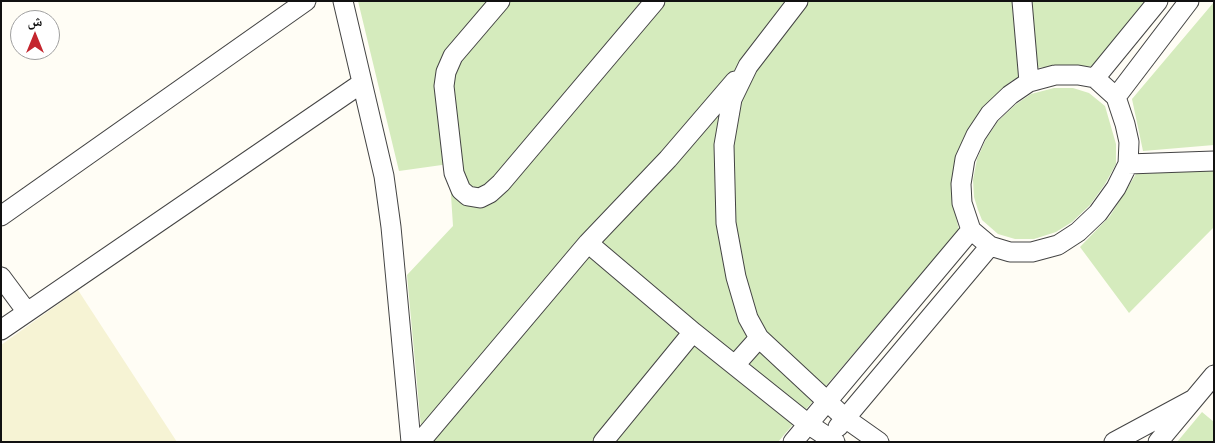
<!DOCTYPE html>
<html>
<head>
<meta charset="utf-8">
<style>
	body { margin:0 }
	#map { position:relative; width:1215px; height:443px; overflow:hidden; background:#fffdf5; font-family:"IBM Plex Serif","Noto Naskh Arabic",serif }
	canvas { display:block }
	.frame { position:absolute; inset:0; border:2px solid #111; pointer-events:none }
	.north { position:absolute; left:10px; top:10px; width:50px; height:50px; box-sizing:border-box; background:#fff; border:1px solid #a0a0a0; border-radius:50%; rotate:0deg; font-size:14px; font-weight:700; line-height:20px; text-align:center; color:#111 }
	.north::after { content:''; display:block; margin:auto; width:18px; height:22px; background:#c4262e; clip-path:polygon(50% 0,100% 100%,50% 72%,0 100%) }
</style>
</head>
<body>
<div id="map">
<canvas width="1215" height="443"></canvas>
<div class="frame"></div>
<div class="north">ش</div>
</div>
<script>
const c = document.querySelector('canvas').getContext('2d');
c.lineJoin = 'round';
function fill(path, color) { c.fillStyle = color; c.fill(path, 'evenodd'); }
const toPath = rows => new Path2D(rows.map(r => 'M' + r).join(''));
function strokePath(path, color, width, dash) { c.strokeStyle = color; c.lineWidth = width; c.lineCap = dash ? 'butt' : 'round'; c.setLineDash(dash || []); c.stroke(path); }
const farmland = toPath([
	[78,290,177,442,1,442,1,345]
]);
const green = toPath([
	[358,1,1153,1,1098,67,1066,65,1036,68,1010,82,983,107,966,134,954,167,952,200,959,230,778,442,428,442,421,427,407,275,453,226,449,164,399,171],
	[1214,2,1214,145,1143,151,1132,99],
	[1054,88,1073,88,1089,93,1105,106,1116,144,1116,164,1105,184,1090,205,1072,222,1056,232,1034,239,1015,239,998,234,982,220,978,210,974,197,973,180,977,159,986,139,998,121,1015,105,1031,94],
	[1214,170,1214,227,1129,313,1080,247,1110,216,1136,174],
	[1202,412,1214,422,1214,442,1177,442]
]);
const street = toPath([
	[343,1,384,176,391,227,411,442],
	[500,1,453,56,446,72,444,86,454,173,461,190,468,196,480,198,490,193,501,183,655,1],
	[798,1,748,66,732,99,724,145,726,223,736,277,748,318,759,338,845,418,879,442],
	[1022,1,1029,82],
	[1055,75,1078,75,1095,78,1116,97,1125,124,1129,142,1128,164,1116,188,1098,213,1078,232,1058,245,1032,252,1010,252,990,246,971,230,962,203,961,184,965,159,976,135,990,114,1010,95,1029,82,1055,75],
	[1095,78,1158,1],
	[1116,97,1189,1],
	[1128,164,1214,161],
	[1,216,306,1],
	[1,277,27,312],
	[1,330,362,83],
	[693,332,588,243,668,159,735,81],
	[735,365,759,338],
	[838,427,990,246],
	[420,442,588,243],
	[603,442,693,332,808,424,835,442],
	[793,442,971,230],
	[1114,442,1192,400],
	[1158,442,1214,375]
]);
fill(farmland, '#f6f3d4');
fill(green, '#d5ebbd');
strokePath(street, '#444', 21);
strokePath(street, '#fff', 19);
</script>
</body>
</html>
